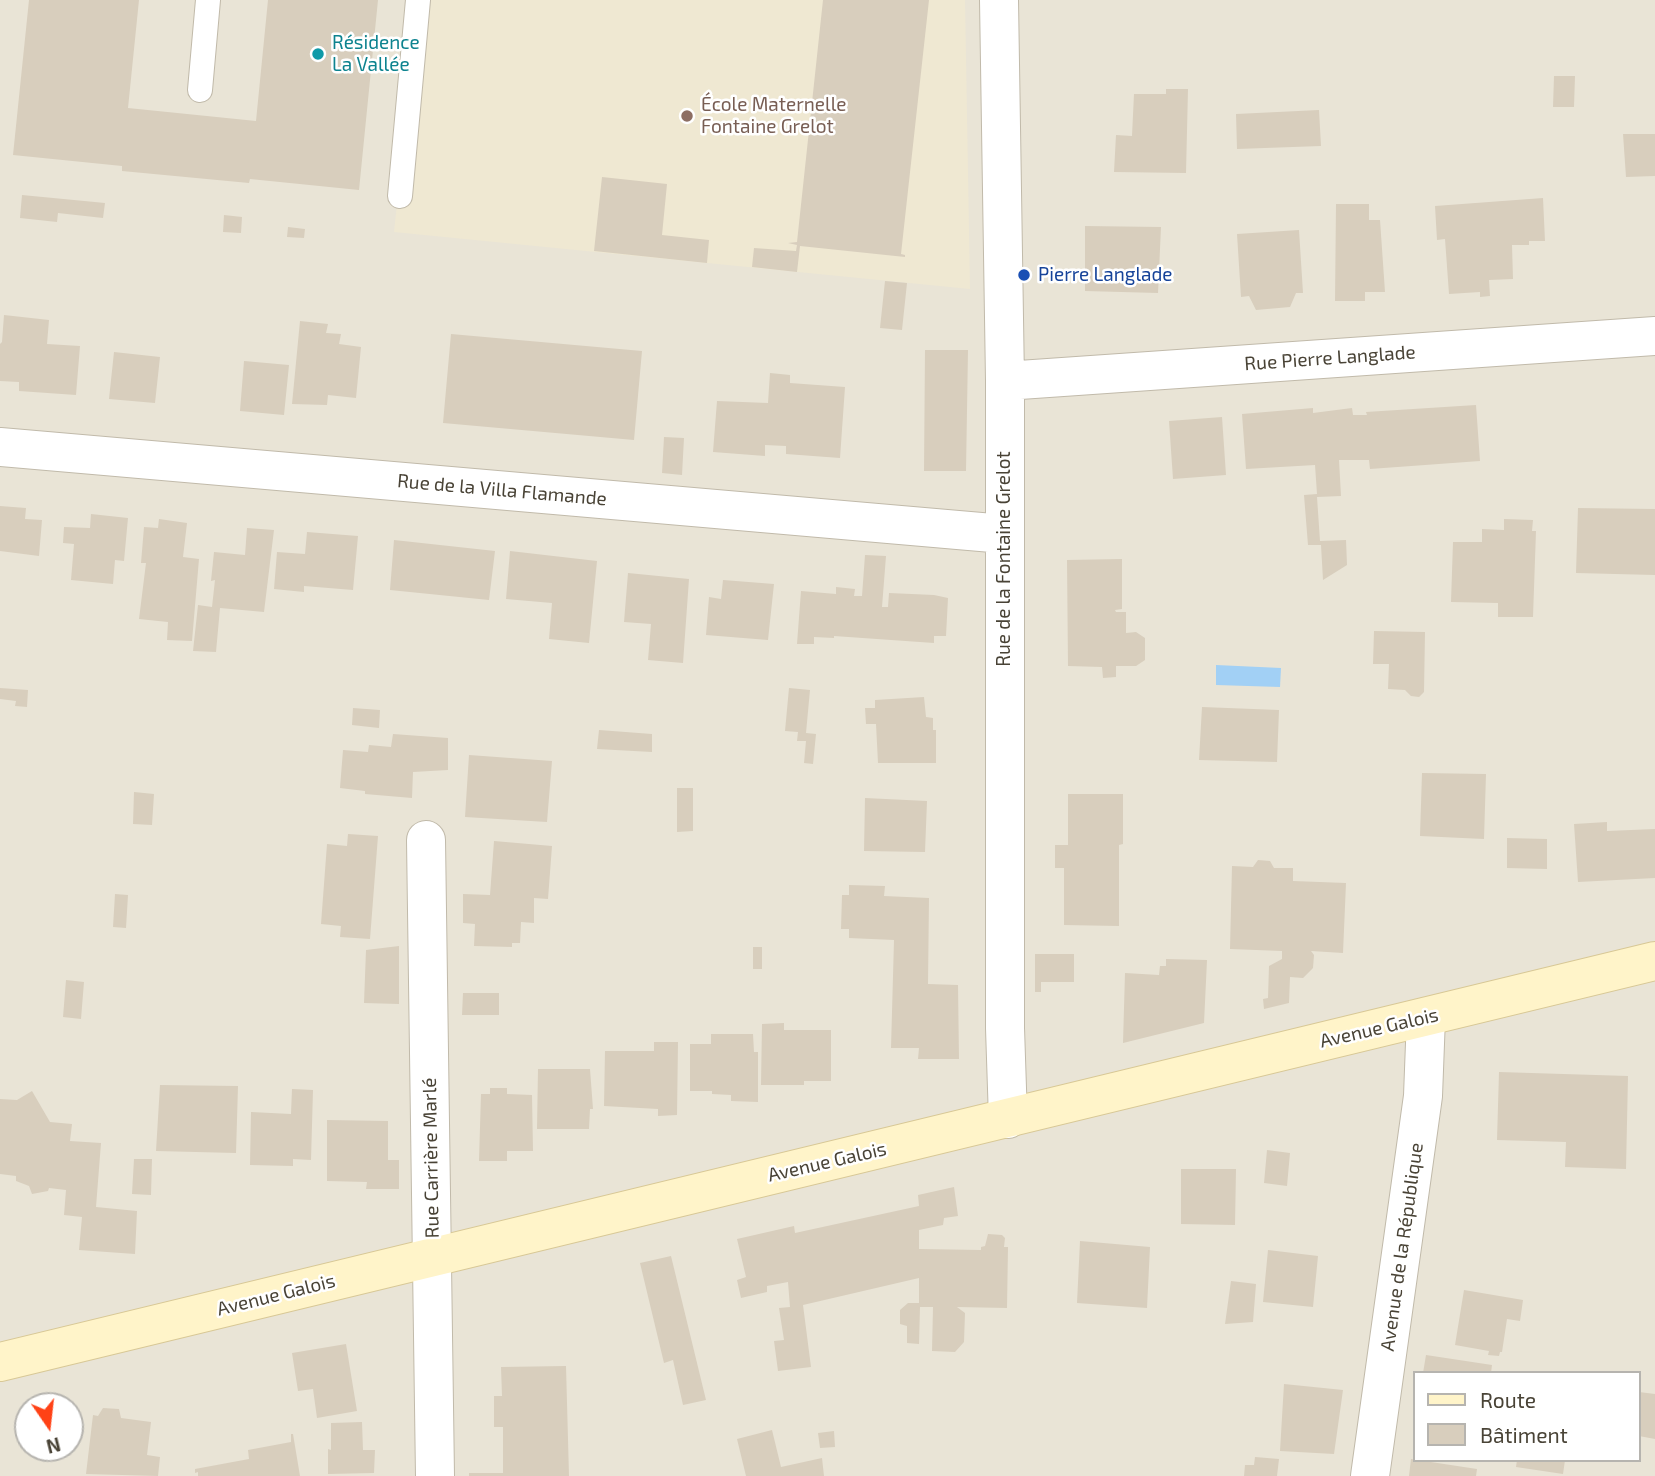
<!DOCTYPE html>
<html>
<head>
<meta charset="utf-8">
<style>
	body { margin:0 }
	#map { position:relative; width:1655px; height:1476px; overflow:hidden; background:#f5f2e9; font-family:"Exo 2",sans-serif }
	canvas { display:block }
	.legend { position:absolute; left:1413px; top:1371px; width:228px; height:91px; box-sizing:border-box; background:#fff; border:2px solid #b6b4af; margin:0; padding:9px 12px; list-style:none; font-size:21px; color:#494336 }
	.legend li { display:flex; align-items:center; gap:14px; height:35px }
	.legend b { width:35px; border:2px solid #b6b4af }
	.north { position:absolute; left:14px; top:1392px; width:70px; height:70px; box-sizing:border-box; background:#fff; border:2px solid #b6b4af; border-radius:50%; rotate:166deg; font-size:19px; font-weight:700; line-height:28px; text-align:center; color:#494336 }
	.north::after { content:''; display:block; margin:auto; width:24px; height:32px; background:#ff4216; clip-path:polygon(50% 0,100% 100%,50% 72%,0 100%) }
</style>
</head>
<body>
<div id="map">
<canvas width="1655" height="1476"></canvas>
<ul class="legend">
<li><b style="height:9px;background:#fff4c9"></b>Route</li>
<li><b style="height:19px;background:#d8cebd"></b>Bâtiment</li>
</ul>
<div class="north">N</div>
</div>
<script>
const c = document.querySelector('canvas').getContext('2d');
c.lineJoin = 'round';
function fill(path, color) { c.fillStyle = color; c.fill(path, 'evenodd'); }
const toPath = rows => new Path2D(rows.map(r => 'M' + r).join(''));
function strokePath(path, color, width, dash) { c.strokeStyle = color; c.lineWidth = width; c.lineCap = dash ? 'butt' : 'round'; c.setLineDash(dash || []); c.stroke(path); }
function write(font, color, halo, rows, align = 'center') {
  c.font = font + ' "Exo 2",sans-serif'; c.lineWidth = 5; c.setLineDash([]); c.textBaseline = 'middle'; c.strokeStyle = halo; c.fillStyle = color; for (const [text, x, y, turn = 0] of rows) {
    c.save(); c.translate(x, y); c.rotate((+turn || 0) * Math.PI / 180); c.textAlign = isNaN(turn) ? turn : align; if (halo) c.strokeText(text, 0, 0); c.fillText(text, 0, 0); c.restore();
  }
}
const residential = toPath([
	[0,0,1655,0,1655,1476,0,1476],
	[1415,1373,1639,1373,1639,1460,1415,1460],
	[28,1406,70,1406,70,1448,28,1448]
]);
const education = toPath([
	[419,0,965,0,970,289,394,232]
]);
const water = toPath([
	[1216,665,1281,668,1280,687,1216,685]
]);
const building = toPath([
	[29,0,139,0,128,108,256,121,268,0,378,0,359,190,250,179,249,183,122,171,122,166,13,155],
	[823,0,929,0,901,254,905,255,905,257,800,246,797,272,752,267,754,248,796,251,797,245,788,243,797,242],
	[1554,76,1575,76,1574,107,1553,107],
	[1166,89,1188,89,1186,173,1114,172,1116,135,1132,136,1134,94,1166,94],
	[1319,110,1321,146,1237,149,1236,114],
	[1623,134,1655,134,1655,176,1626,177],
	[602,177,667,184,662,235,709,240,707,263,594,251],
	[22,195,105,203,103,218,58,213,57,222,20,218],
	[1543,198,1545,241,1529,241,1529,245,1512,245,1513,279,1489,280,1490,296,1480,297,1480,292,1449,294,1445,239,1437,240,1435,206],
	[1336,204,1369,204,1369,220,1380,220,1385,292,1365,292,1365,301,1335,301],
	[224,215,242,217,241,233,223,232],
	[1085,226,1161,227,1158,293,1085,291],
	[288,227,305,229,304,238,287,237],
	[1299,230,1303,293,1296,293,1290,307,1256,310,1249,296,1241,297,1237,234],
	[885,281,907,283,902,330,880,328],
	[4,315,49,320,47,344,80,346,76,395,19,391,19,382,0,381,0,344,2,342],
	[300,321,328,324,326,333,341,334,339,344,361,347,356,398,328,395,327,405,292,404],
	[451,334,642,351,634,440,443,423],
	[925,350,968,350,966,471,924,471],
	[114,352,160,357,155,403,109,399],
	[244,361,289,365,284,415,240,411],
	[770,373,790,375,790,383,845,387,840,458,786,454,786,446,765,445,765,456,713,452,717,401,768,403],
	[1476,405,1480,461,1370,469,1369,460,1339,460,1341,496,1317,497,1320,541,1346,540,1347,565,1323,580,1321,545,1308,545,1304,495,1317,494,1315,465,1246,469,1242,414,1313,408,1313,413,1352,408,1353,415,1367,415,1366,412],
	[1222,417,1226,475,1173,479,1169,421],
	[664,437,684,438,682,475,662,473],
	[0,506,26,508,25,519,42,520,39,556,0,551],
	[1578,508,1655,509,1655,575,1576,573],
	[91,514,128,518,124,561,115,560,113,584,71,580,74,544,63,543,64,527,90,528],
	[159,519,187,523,183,557,199,559,192,641,167,640,168,622,139,619,146,563,141,563,144,527,158,528],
	[1504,519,1533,520,1532,531,1536,531,1533,617,1498,617,1498,603,1451,602,1453,542,1482,542,1482,529,1504,530],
	[247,528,274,530,264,612,220,608,216,652,193,651,198,605,212,607,215,580,211,581,214,552,245,555],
	[307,532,358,536,353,590,304,586,304,592,274,589,277,552,305,554],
	[394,540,495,551,489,600,390,590],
	[510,551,597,561,589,643,549,639,552,603,506,599],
	[865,555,886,556,882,607,888,607,889,593,934,595,948,598,946,636,934,636,934,643,834,636,834,638,814,637,814,644,797,644,801,591,836,594,836,587,855,589,854,596,862,596],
	[1122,559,1122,609,1115,610,1116,612,1126,612,1126,633,1136,632,1145,638,1145,660,1136,666,1116,666,1116,677,1103,678,1102,667,1068,666,1067,560],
	[628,573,689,579,683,663,648,660,651,624,624,622],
	[723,580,774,584,768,640,706,635,709,597,721,599],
	[1374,631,1425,632,1424,692,1419,697,1411,696,1405,690,1388,689,1389,664,1373,664],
	[0,688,28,690,27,707,15,706,16,701,0,699],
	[789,688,810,690,806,733,816,734,813,764,804,763,806,741,797,741,798,732,785,731],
	[924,697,926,717,933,718,933,730,936,730,936,763,878,763,876,724,866,724,865,708,875,708,875,700],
	[1202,707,1279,710,1277,762,1199,760],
	[353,708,380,710,379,728,352,725],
	[599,730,652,734,652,752,597,749],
	[393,734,448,738,448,770,413,772,412,798,365,794,365,791,340,788,343,750,368,752,369,745,391,747],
	[469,755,552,761,547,822,465,817],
	[1422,773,1486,774,1484,839,1420,836],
	[677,788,693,788,693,831,677,832],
	[134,792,154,794,152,825,133,824],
	[1068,794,1123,794,1123,844,1119,845,1119,926,1064,925,1064,868,1055,868,1055,845,1068,845],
	[865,798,927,801,925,852,864,851],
	[1607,822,1607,831,1655,829,1655,878,1578,882,1574,824],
	[348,834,378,836,370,939,340,937,341,926,321,924,327,844,347,846],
	[1507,838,1547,839,1547,869,1507,868],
	[494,841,552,846,548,899,534,898,534,923,521,922,520,943,512,943,512,947,474,946,475,924,463,923,463,894,490,895],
	[1258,860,1270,861,1274,868,1293,868,1293,881,1346,883,1343,953,1311,951,1314,955,1313,968,1303,978,1290,977,1289,1003,1264,1009,1263,999,1268,998,1269,966,1282,959,1282,951,1230,949,1232,866,1253,867],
	[849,885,885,886,884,896,929,898,928,984,958,985,959,1059,918,1059,919,1048,891,1048,894,940,849,938,849,929,841,929,842,895,849,895],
	[115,894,128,895,126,928,113,927],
	[399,946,399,1004,364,1003,366,950],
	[753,947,762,947,762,969,753,969],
	[1035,954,1074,954,1074,982,1041,982,1041,992,1035,992],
	[1166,959,1207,960,1204,1023,1123,1043,1125,973,1159,975,1160,966,1166,966],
	[66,980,84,982,81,1019,63,1017],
	[463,993,499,993,499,1015,462,1015],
	[784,1023,784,1030,831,1030,831,1081,804,1081,804,1085,761,1085,762,1024],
	[711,1034,753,1034,754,1052,758,1052,758,1102,731,1101,731,1095,712,1094,712,1091,690,1091,690,1044,711,1044],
	[654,1042,678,1042,677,1115,658,1116,658,1109,604,1106,605,1051,654,1051],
	[538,1069,590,1069,593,1109,590,1109,589,1129,537,1129],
	[1499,1072,1628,1076,1626,1169,1565,1167,1566,1142,1497,1140],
	[160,1085,238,1086,236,1153,156,1151],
	[490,1088,507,1088,507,1094,532,1095,533,1151,507,1151,507,1161,479,1161,481,1094,490,1094],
	[292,1089,313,1090,311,1160,293,1159,293,1166,250,1165,251,1112,291,1114],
	[32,1091,50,1122,72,1124,70,1141,101,1143,96,1207,137,1211,135,1254,79,1250,82,1217,64,1215,66,1190,49,1188,48,1191,32,1194,29,1186,16,1181,16,1176,0,1174,0,1099,17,1100],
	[327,1120,388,1121,388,1160,399,1160,399,1189,366,1189,367,1182,327,1181],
	[1267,1150,1290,1153,1287,1186,1264,1183],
	[134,1159,152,1159,151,1195,132,1194],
	[1181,1169,1236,1169,1235,1225,1181,1224],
	[954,1187,958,1216,944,1218,943,1225,919,1230,919,1249,981,1250,981,1247,985,1246,988,1234,1002,1235,1005,1238,1004,1247,1008,1247,1007,1308,957,1307,965,1313,964,1342,955,1352,932,1351,933,1307,920,1307,919,1344,907,1343,907,1326,900,1324,900,1310,908,1303,919,1303,919,1278,803,1305,811,1367,778,1371,774,1341,784,1340,779,1308,790,1307,788,1282,767,1286,767,1292,741,1298,737,1280,746,1277,737,1239,794,1226,795,1233,919,1206,918,1195],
	[1080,1241,1150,1247,1147,1308,1077,1303],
	[1268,1250,1318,1256,1313,1307,1263,1302],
	[671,1256,706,1400,683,1405,673,1360,664,1363,640,1263],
	[1231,1281,1256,1284,1253,1322,1225,1324],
	[1464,1290,1523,1300,1520,1321,1507,1319,1502,1352,1500,1352,1499,1356,1488,1355,1489,1351,1455,1345],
	[346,1344,357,1411,317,1418,313,1389,298,1391,292,1353],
	[1426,1355,1492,1365,1491,1373,1423,1373],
	[566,1366,569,1476,469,1476,469,1473,503,1473,503,1427,494,1427,494,1396,502,1396,501,1367],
	[1284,1384,1343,1390,1334,1454,1280,1451],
	[1639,1392,1655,1394,1655,1439,1639,1436],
	[103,1408,119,1409,121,1418,151,1422,147,1455,160,1457,158,1476,86,1474,93,1415,98,1416],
	[362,1422,363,1450,375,1450,374,1473,328,1474,328,1449,331,1450,331,1423],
	[772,1430,781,1467,822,1458,824,1476,746,1476,737,1439],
	[834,1431,835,1447,820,1448,818,1433],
	[291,1434,293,1434,300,1476,198,1476,198,1472,195,1473,195,1469,249,1459,248,1450,291,1442],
	[1255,1457,1279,1459,1277,1476,1244,1476,1245,1465,1254,1465],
	[1411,1459,1477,1469,1476,1476,1409,1476],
	[1517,1460,1565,1460,1563,1474,1516,1467]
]);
const lane = toPath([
	[200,90,208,0],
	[400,196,418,0]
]);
const street = toPath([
	[999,0,1005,381,1005,1028,1008,1119],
	[1005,381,1655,336],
	[0,447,1004,534],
	[426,840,435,1476],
	[1370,1476,1423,1096,1426,1017]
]);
const secondary = toPath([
	[0,1362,1655,961]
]);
const markers = [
	[318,54,7,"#0f9aa8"],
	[687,116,7,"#8d6e63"],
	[1024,275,7,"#1a4fb4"]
];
const cultureNames = [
	["Résidence",332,43],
	["La Vallée",332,65]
];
const educationNames = [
	["École Maternelle",701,105],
	["Fontaine Grelot",701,127]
];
const transitNames = [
	["Pierre Langlade",1038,275]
];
const streetNames = [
	["Rue Pierre Langlade",1330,358,-4],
	["Rue de la Villa Flamande",502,490,5],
	["Rue de la Fontaine Grelot",1004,559,-90],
	["Avenue Galois",1379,1028,-13],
	["Rue Carrière Marlé",431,1158,-91],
	["Avenue Galois",827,1162,-13],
	["Avenue de la République",1402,1247,-82],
	["Avenue Galois",276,1295,-14]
];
fill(residential, '#e9e4d6');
fill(education, '#efe8d2');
fill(water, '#a2d0f5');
fill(building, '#d8cebd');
strokePath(lane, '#c1baaa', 26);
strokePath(street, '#c1baaa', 40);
strokePath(secondary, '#d8c896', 40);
strokePath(lane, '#fff', 24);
strokePath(street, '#fff', 38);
strokePath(secondary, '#fff4c9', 38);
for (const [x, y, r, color] of markers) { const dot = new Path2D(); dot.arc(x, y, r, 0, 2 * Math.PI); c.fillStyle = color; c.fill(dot); strokePath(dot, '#fff', 2.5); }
write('19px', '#0d838f', '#fff', cultureNames, 'left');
write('19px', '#785e54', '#fff', educationNames, 'left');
write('19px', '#164399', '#fff', transitNames, 'left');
write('19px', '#494336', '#fff', streetNames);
</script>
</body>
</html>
